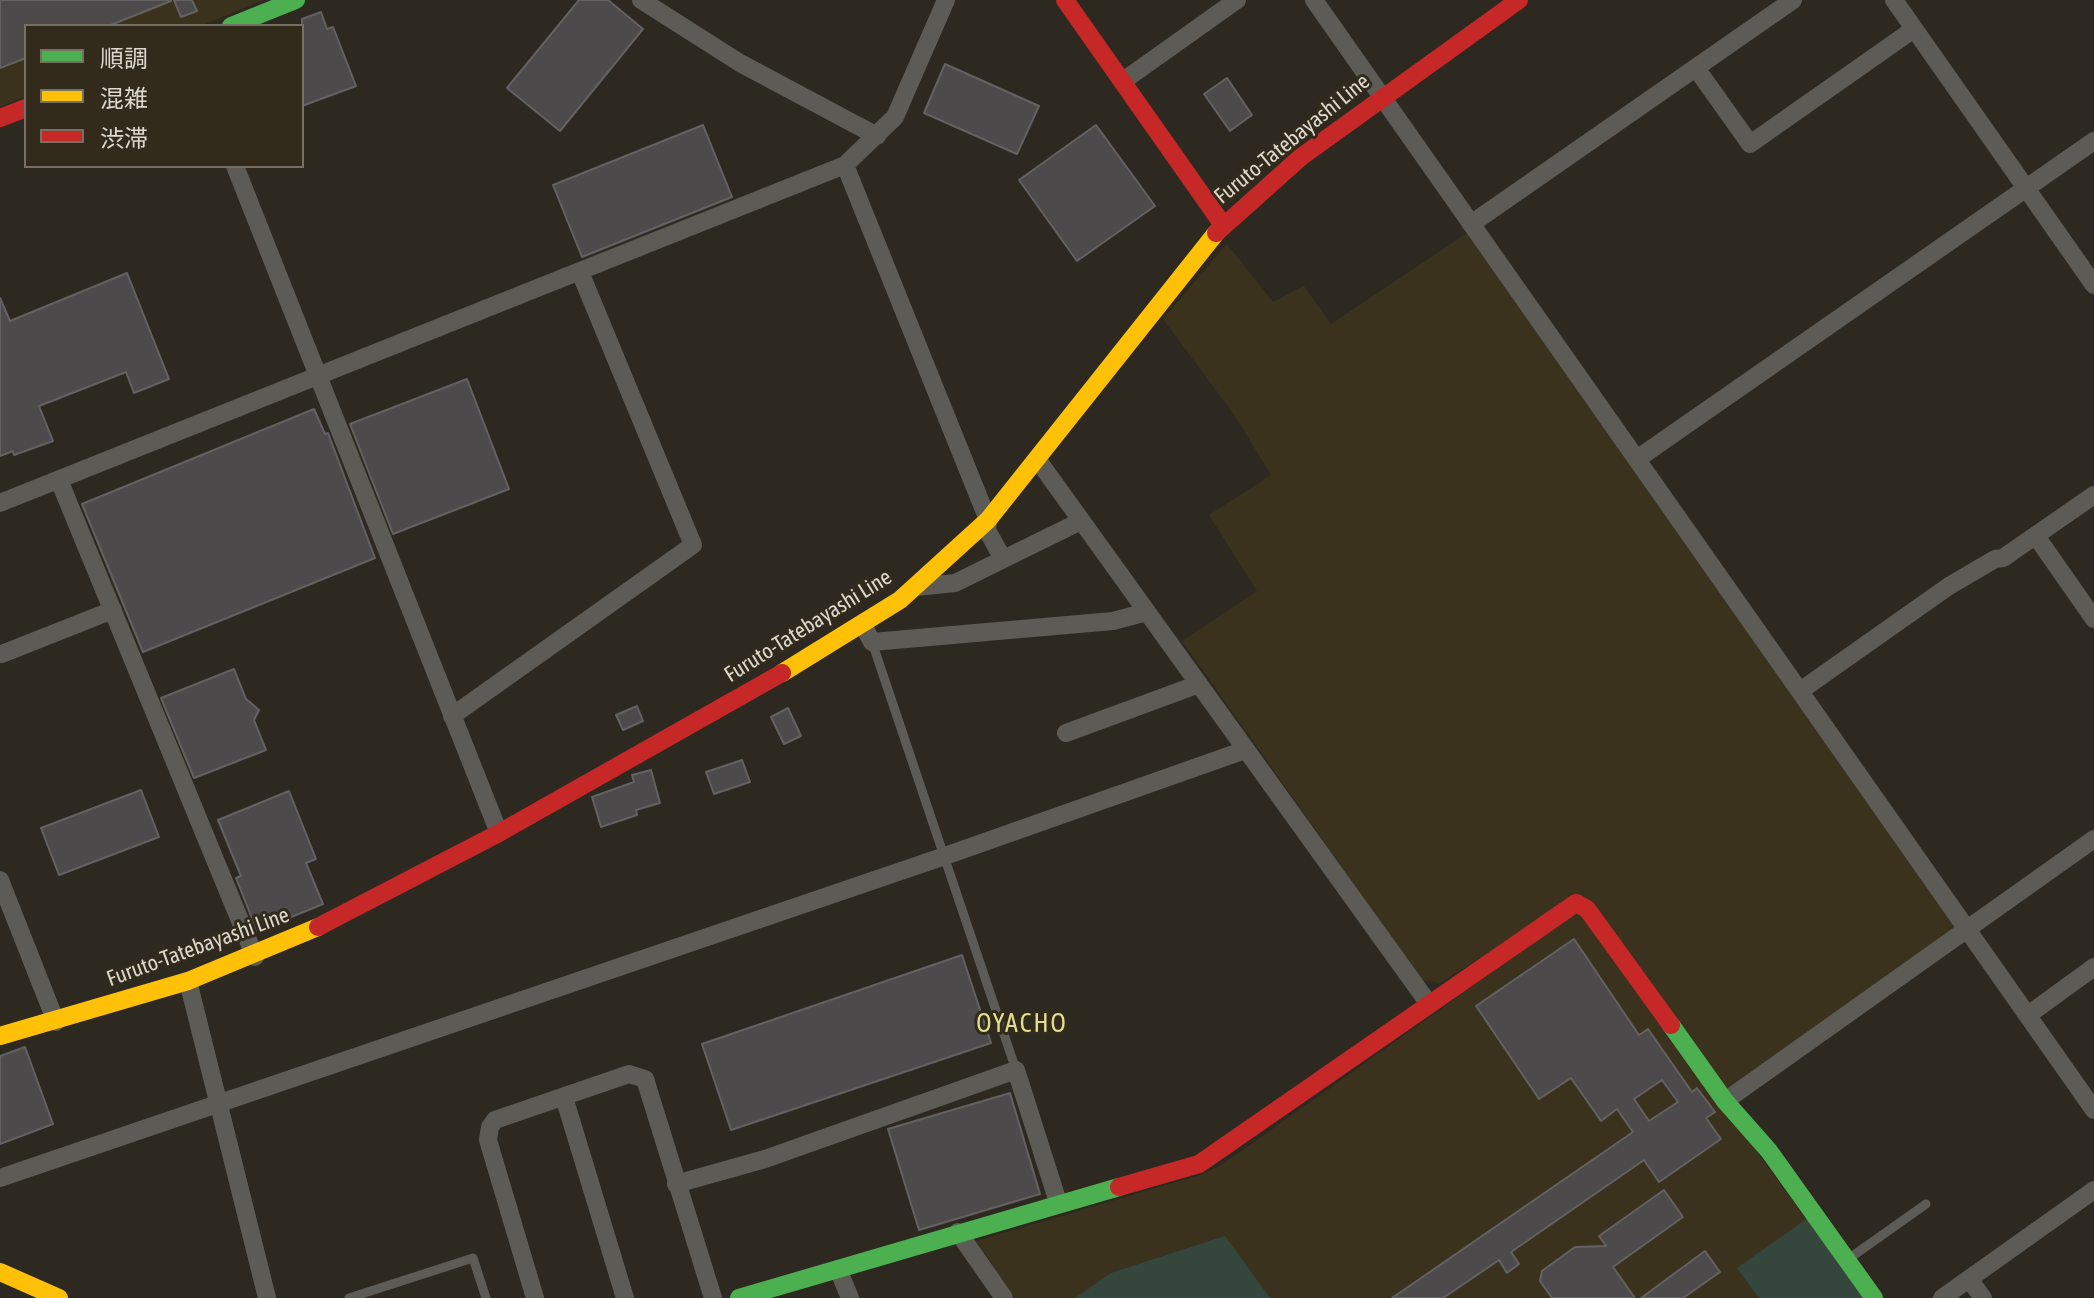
<!DOCTYPE html>
<html>
<head>
<meta charset="utf-8">
<style>
	body { margin:0 }
	#map { position:relative; width:2094px; height:1298px; overflow:hidden; background:#2d2921; font-family:"Asap Condensed","Noto Sans JP",sans-serif }
	canvas { display:block }
	.legend { position:absolute; left:24px; top:24px; width:280px; height:144px; box-sizing:border-box; background:#322b1c; border:2px solid #767063; margin:0; padding:10px 14px; list-style:none; font-size:24px; color:#dcd8ce }
	.legend li { display:flex; align-items:center; gap:16px; height:40px }
	.legend b { width:40px; border:2px solid #767063 }
</style>
</head>
<body>
<div id="map">
<canvas width="2094" height="1298"></canvas>
<ul class="legend">
<li><b style="height:10px;background:#4caf50"></b>順調</li>
<li><b style="height:10px;background:#ffc107"></b>混雑</li>
<li><b style="height:10px;background:#c62828"></b>渋滞</li>
</ul>
</div>
<script>
const c = document.querySelector('canvas').getContext('2d');
c.lineJoin = 'round';
function fill(path, color) { c.fillStyle = color; c.fill(path, 'evenodd'); }
const toPath = rows => new Path2D(rows.map(r => 'M' + r).join(''));
function strokePath(path, color, width, dash) { c.strokeStyle = color; c.lineWidth = width; c.lineCap = dash ? 'butt' : 'round'; c.setLineDash(dash || []); c.stroke(path); }
function write(font, color, halo, rows, align = 'center') {
  c.font = font + ' "Asap Condensed",sans-serif'; c.lineWidth = 6; c.setLineDash([]); c.textBaseline = 'middle'; c.strokeStyle = halo; c.fillStyle = color; for (const [text, x, y, turn = 0] of rows) {
    c.save(); c.translate(x, y); c.rotate((+turn || 0) * Math.PI / 180); c.textAlign = isNaN(turn) ? turn : align; if (halo) c.strokeText(text, 0, 0); c.fillText(text, 0, 0); c.restore();
  }
}
const built = toPath([
	[0,0,264,0,200,26,26,26,26,96,0,107],
	[1467,233,1958,925,1957,931,1724,1090,1580,895,1440,983,1422,980,1182,641,1257,591,1209,515,1271,475,1235,416,1163,319,1227,244,1273,302,1304,286,1331,324],
	[1582,913,1864,1298,1015,1298,976,1241,1200,1175,1223,1164,1570,917]
]);
const green = toPath([
	[1808,1218,1864,1298,1759,1298,1737,1268],
	[1225,1236,1270,1298,1075,1298,1111,1273]
]);
const building = toPath([
	[0,0,171,0,171,1,108,26,26,26,26,58,0,68,0,0],
	[174,0,192,0,197,11,181,17,174,0],
	[579,0,608,0,643,29,560,131,507,88,579,0],
	[321,12,327,29,333,27,356,86,302,106,302,19,321,12],
	[945,64,1039,106,1017,154,924,113,945,64],
	[1227,78,1252,115,1230,131,1204,94,1227,78],
	[703,125,732,197,582,257,553,185,703,125],
	[1096,125,1155,206,1077,261,1019,180,1096,125],
	[127,273,169,379,134,393,126,372,39,406,53,441,14,455,13,451,0,456,0,298,10,321,127,273],
	[467,379,509,489,393,534,350,424,467,379],
	[314,409,325,434,328,433,375,558,143,652,82,504,314,409],
	[234,669,246,699,259,710,254,720,266,750,194,778,161,698,234,669],
	[637,706,643,721,623,730,616,715,637,706],
	[788,708,801,736,784,744,771,717,788,708],
	[742,760,750,782,714,794,706,772,742,760],
	[651,770,660,803,636,810,637,815,601,827,592,797,634,782,632,775,651,770],
	[141,790,159,837,59,875,41,828,141,790],
	[289,791,316,859,306,863,323,904,257,931,236,878,241,876,218,820,289,791],
	[1574,939,1639,1035,1648,1029,1692,1092,1697,1088,1715,1112,1706,1118,1721,1139,1659,1182,1644,1160,1511,1252,1519,1264,1507,1273,1499,1260,1443,1298,1392,1298,1633,1132,1617,1109,1601,1121,1571,1078,1539,1099,1476,1006,1574,939],
	[1662,1080,1678,1102,1649,1121,1634,1099,1662,1080],
	[962,955,991,1043,731,1130,702,1044,962,955],
	[25,1047,53,1124,0,1144,0,1056,25,1047],
	[1010,1093,1040,1194,919,1230,888,1129,1010,1093],
	[1664,1190,1683,1217,1613,1267,1635,1298,1552,1298,1540,1281,1542,1271,1575,1247,1606,1246,1599,1236,1664,1190],
	[1705,1251,1720,1272,1683,1298,1641,1298,1705,1251]
]);
const lane = toPath([
	[872,642,1016,1070],
	[1847,1260,1926,1204],
	[349,1298,473,1258,486,1298]
]);
const street = toPath([
	[641,0,740,63,877,136],
	[1314,0,2094,1110],
	[1894,0,2094,285],
	[1696,68,1750,144,1914,29],
	[1123,81,1237,0],
	[845,165,988,520,987,530,1003,559],
	[235,166,499,833],
	[1471,224,1793,0],
	[1037,459,1429,1004],
	[1637,459,2094,141],
	[59,480,255,957],
	[0,503,845,165,895,117,946,0],
	[2036,536,2094,619],
	[916,587,955,583,1081,521],
	[863,625,872,642,1113,621,1147,612],
	[2,654,113,610],
	[1800,691,1949,586,1995,559,2003,558,2094,495],
	[452,716,693,545,580,272],
	[1066,733,1199,684],
	[0,880,56,1022],
	[188,981,267,1298],
	[2028,1015,2094,967],
	[564,1097,625,1298],
	[1725,1101,2094,839],
	[0,1178,945,856,1245,750],
	[676,1184,765,1159,1016,1070,1058,1202],
	[958,1232,1004,1298],
	[838,1269,850,1298],
	[1969,1279,1983,1298],
	[535,1298,488,1140,490,1127,495,1120,629,1074,645,1079,713,1298],
	[1942,1298,2094,1190]
]);
const fast = toPath([
	[231,26,296,0],
	[1671,1025,1725,1101,1769,1151,1874,1298],
	[739,1298,1119,1187]
]);
const slow = toPath([
	[782,673,900,600,988,520,1216,233],
	[0,1036,188,981,318,927],
	[0,1272,59,1298]
]);
const jam = toPath([
	[1065,0,1223,225],
	[0,118,26,108],
	[1216,233,1301,157,1519,0],
	[318,927,499,833,782,673],
	[1119,1187,1199,1164,1576,903,1587,909,1671,1025]
]);
const streetNames = [
	["Furuto-Tatebayashi Line",1292,139,-39],
	["Furuto-Tatebayashi Line",808,626,-32],
	["Furuto-Tatebayashi Line",198,947,-20]
];
const quarterNames = [
	["OYACHO",1022,1024]
];
fill(built, '#3b321e');
fill(green, '#35473c');
fill(building, '#4c4a4b');
strokePath(building, '#636161', 2);
strokePath(lane, '#5d5b55', 9);
strokePath(street, '#5d5b55', 18);
strokePath(fast, '#4caf50', 18);
strokePath(slow, '#ffc107', 18);
strokePath(jam, '#c62828', 18);
write('22px', '#dcd8ce', '#322b1c', streetNames);
c.letterSpacing = '2px';
write('26px', '#e1de8f', '#322b1c', quarterNames);
c.letterSpacing = '0px';
</script>
</body>
</html>
